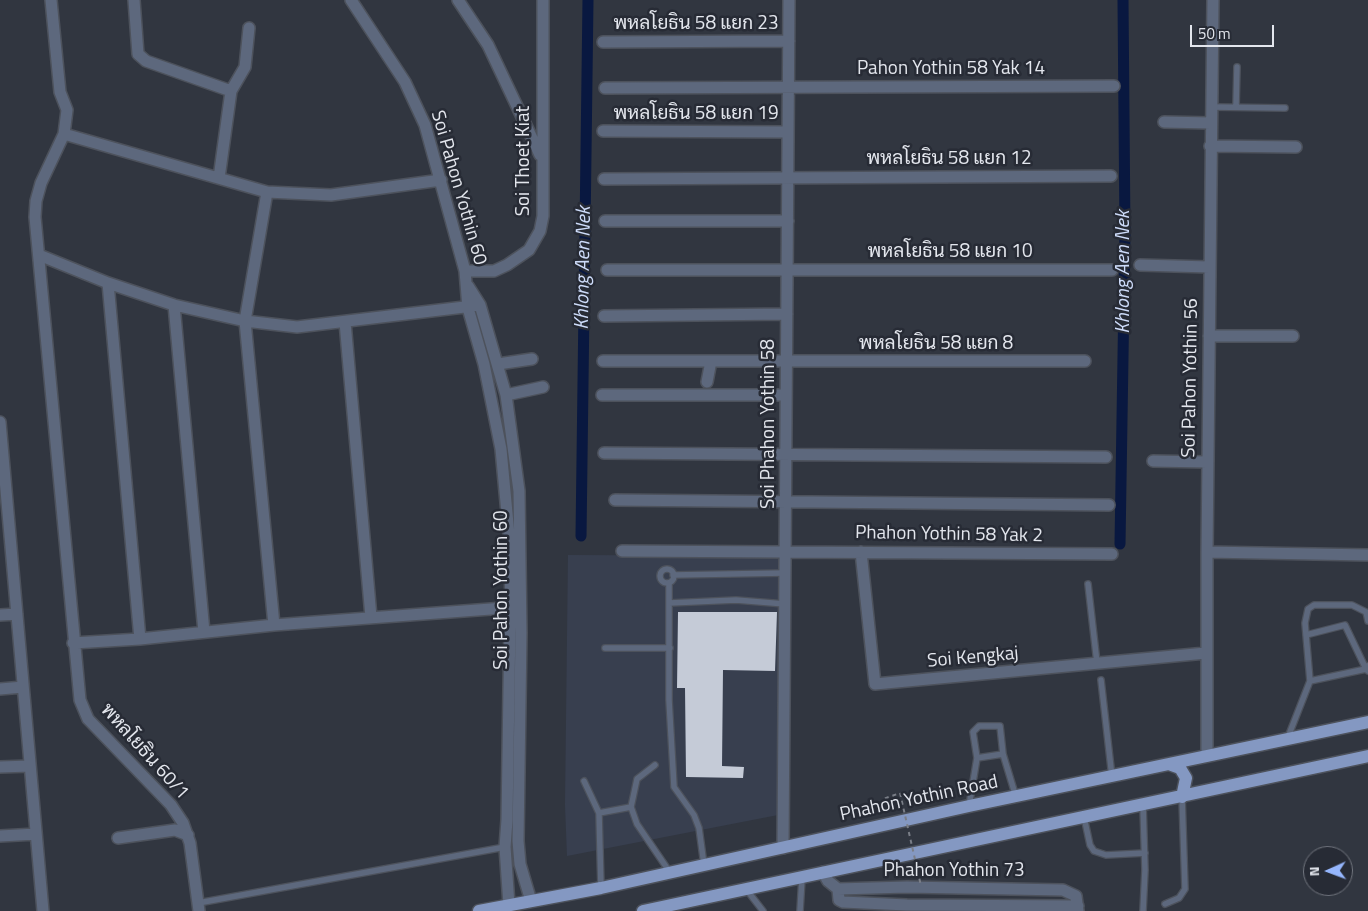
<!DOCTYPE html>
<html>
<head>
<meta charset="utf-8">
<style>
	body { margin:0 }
	#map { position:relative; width:1368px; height:911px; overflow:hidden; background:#313640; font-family:"Titillium Web",sans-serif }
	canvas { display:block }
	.north { position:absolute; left:1303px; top:846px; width:50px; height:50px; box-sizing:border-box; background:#272b35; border:1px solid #72767f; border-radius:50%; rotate:268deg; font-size:14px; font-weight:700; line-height:20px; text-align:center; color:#e3e6ed }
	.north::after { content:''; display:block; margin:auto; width:18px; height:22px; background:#95b6fd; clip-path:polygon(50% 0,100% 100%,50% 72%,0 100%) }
	.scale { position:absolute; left:1190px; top:25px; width:84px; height:22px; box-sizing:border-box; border:2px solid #e3e6ed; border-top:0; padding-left:6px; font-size:15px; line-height:18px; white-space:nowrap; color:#e3e6ed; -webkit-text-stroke:4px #272b35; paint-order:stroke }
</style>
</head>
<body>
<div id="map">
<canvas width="1368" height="911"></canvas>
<div class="north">N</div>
<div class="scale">50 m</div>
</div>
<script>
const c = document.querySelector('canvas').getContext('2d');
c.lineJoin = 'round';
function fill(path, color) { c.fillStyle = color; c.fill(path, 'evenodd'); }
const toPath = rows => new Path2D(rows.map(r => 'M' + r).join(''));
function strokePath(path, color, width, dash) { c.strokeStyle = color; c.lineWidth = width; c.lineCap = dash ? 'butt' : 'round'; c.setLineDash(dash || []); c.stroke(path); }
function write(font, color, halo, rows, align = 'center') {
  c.font = font + ' "Titillium Web",Sarabun,sans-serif'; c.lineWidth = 5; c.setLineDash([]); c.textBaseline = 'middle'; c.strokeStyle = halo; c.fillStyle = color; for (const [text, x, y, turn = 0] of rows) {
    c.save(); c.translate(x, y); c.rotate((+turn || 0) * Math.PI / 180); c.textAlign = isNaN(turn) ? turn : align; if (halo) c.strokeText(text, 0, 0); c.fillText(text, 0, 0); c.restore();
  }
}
const built = toPath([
	[568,555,780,556,778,815,567,856,565,805]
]);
const canal = toPath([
	[581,536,588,0],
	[1120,544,1125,232,1123,0]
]);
const building = toPath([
	[678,612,777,612,775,671,723,670,722,766,744,767,743,778,686,777,685,688,677,688]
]);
const path = toPath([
	[884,813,883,799,900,793]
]);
const service = toPath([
	[1212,107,1285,108],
	[1236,107,1237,67],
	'660 576a7 7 0 1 1 14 0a7 7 0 1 1-14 0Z',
	[673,575,785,573],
	[669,583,669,700,674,787,694,815,699,828,704,865],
	[1088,584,1097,663],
	[669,603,736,600,785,604],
	[1306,635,1345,625,1366,669,1368,666],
	[605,648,670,648],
	[1101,680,1112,777],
	[1310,681,1305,623,1308,609,1314,605,1352,605,1366,612,1368,621],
	[1288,737,1310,681,1366,669,1368,671],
	[977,758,973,732,979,726,1000,726,1003,754],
	[584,781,599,813],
	[969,806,977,758,1003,754,1016,797],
	[631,807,637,779,655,765],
	[1084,817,1090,845,1094,851,1106,855,1145,853],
	[601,888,599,813,631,807,637,824,669,871],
	[746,889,763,911],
	[198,903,505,847],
	[1165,904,1179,898,1185,889,1182,797],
	[800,911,802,878],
	[1143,911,1145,870,1143,805]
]);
const minor = toPath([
	[51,0,60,92,67,110,64,134,41,183,36,201,35,217,80,700,88,719,171,805,183,823,190,843,199,911],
	[134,0,138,54,146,61,231,91],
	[351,0,405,82,425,125,465,271,468,308,484,364,501,449,511,556,507,820,505,847,509,905],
	[458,0,488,45,540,155],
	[603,42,789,41],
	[605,88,1114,86],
	[1164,122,1211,123],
	[603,131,788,132],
	[64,134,267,192,331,195,441,180],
	[1210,146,1296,147],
	[219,178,231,91,245,67,249,28],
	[604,179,1111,176],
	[267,192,245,321,274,625],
	[605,221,788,221],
	[39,255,108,283,174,305,245,321,297,327,473,306],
	[1140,265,1209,267],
	[607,270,1112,270],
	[465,271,494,271,507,265,529,250,540,231,543,216,543,0],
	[108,283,140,639],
	[468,286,480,305,506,395,519,491,521,633,518,841,520,864,531,901],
	[174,305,204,632],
	[604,316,787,314],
	[345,322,371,617],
	[1209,336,1293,336],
	[603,361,1085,361],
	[498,364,532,359],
	[707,382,711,361],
	[506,395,543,387],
	[602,395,786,395],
	[0,422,43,911],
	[604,453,1106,457],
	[1153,461,1207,462],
	[615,500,1109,505],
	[622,551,1112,554],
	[861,552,875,684,1206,653],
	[1207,552,1368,555],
	[0,615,17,614],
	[73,643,140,639,274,625,518,607],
	[0,689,23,687],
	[1207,756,1207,552,1213,0],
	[0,767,30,766],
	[0,836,36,834],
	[118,838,175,830,188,835],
	[783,848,789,0],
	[823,872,828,881,838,889,907,887,1063,890,1076,896,1078,911],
	[838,889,839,900,843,902,907,905,1078,906]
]);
const primary = toPath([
	[1169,764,1180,768,1186,778,1182,797],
	[479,911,601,888,969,806,1368,722],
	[643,911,1368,756]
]);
const pathBridge = toPath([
	[900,793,921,886]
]);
const streetNames = [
	["พหลโยธิน 58 แยก 23",696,24],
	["Pahon Yothin 58 Yak 14",951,69],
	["พหลโยธิน 58 แยก 19",696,114],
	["พหลโยธิน 58 แยก 12",949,159],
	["Soi Thoet Kiat",524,161,-90],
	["Soi Pahon Yothin 60",458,188,74],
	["พหลโยธิน 58 แยก 10",950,252],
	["พหลโยธิน 58 แยก 8",936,344],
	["Soi Pahon Yothin 56",1191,378,-89],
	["Soi Phahon Yothin 58",769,424,-90],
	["Phahon Yothin 58 Yak 2",949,535,1],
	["Soi Pahon Yothin 60",502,590,-90],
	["Soi Kengkaj",973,658,-5],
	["พหลโยธิน 60/1",144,752,48],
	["Phahon Yothin Road",919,799,-12],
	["Phahon Yothin 73",954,871]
];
const waterNames = [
	["Khlong Aen Nek",584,268,-89],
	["Khlong Aen Nek",1124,272,-90]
];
fill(built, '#383f4f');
strokePath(canal, '#091840', 11);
fill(building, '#c5cbd7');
strokePath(service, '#4d525c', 8);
strokePath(minor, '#4d525c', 14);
strokePath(primary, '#4d525c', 15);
strokePath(path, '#7a7e87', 2, [4, 4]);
strokePath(service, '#5d687d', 5.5);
strokePath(minor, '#5d687d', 11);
strokePath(primary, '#8498c2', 12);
strokePath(pathBridge, '#7a7e87', 2, [4, 4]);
write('19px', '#e3e6ed', '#272b35', streetNames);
write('italic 20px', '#cedcfa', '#272b35', waterNames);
</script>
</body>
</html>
